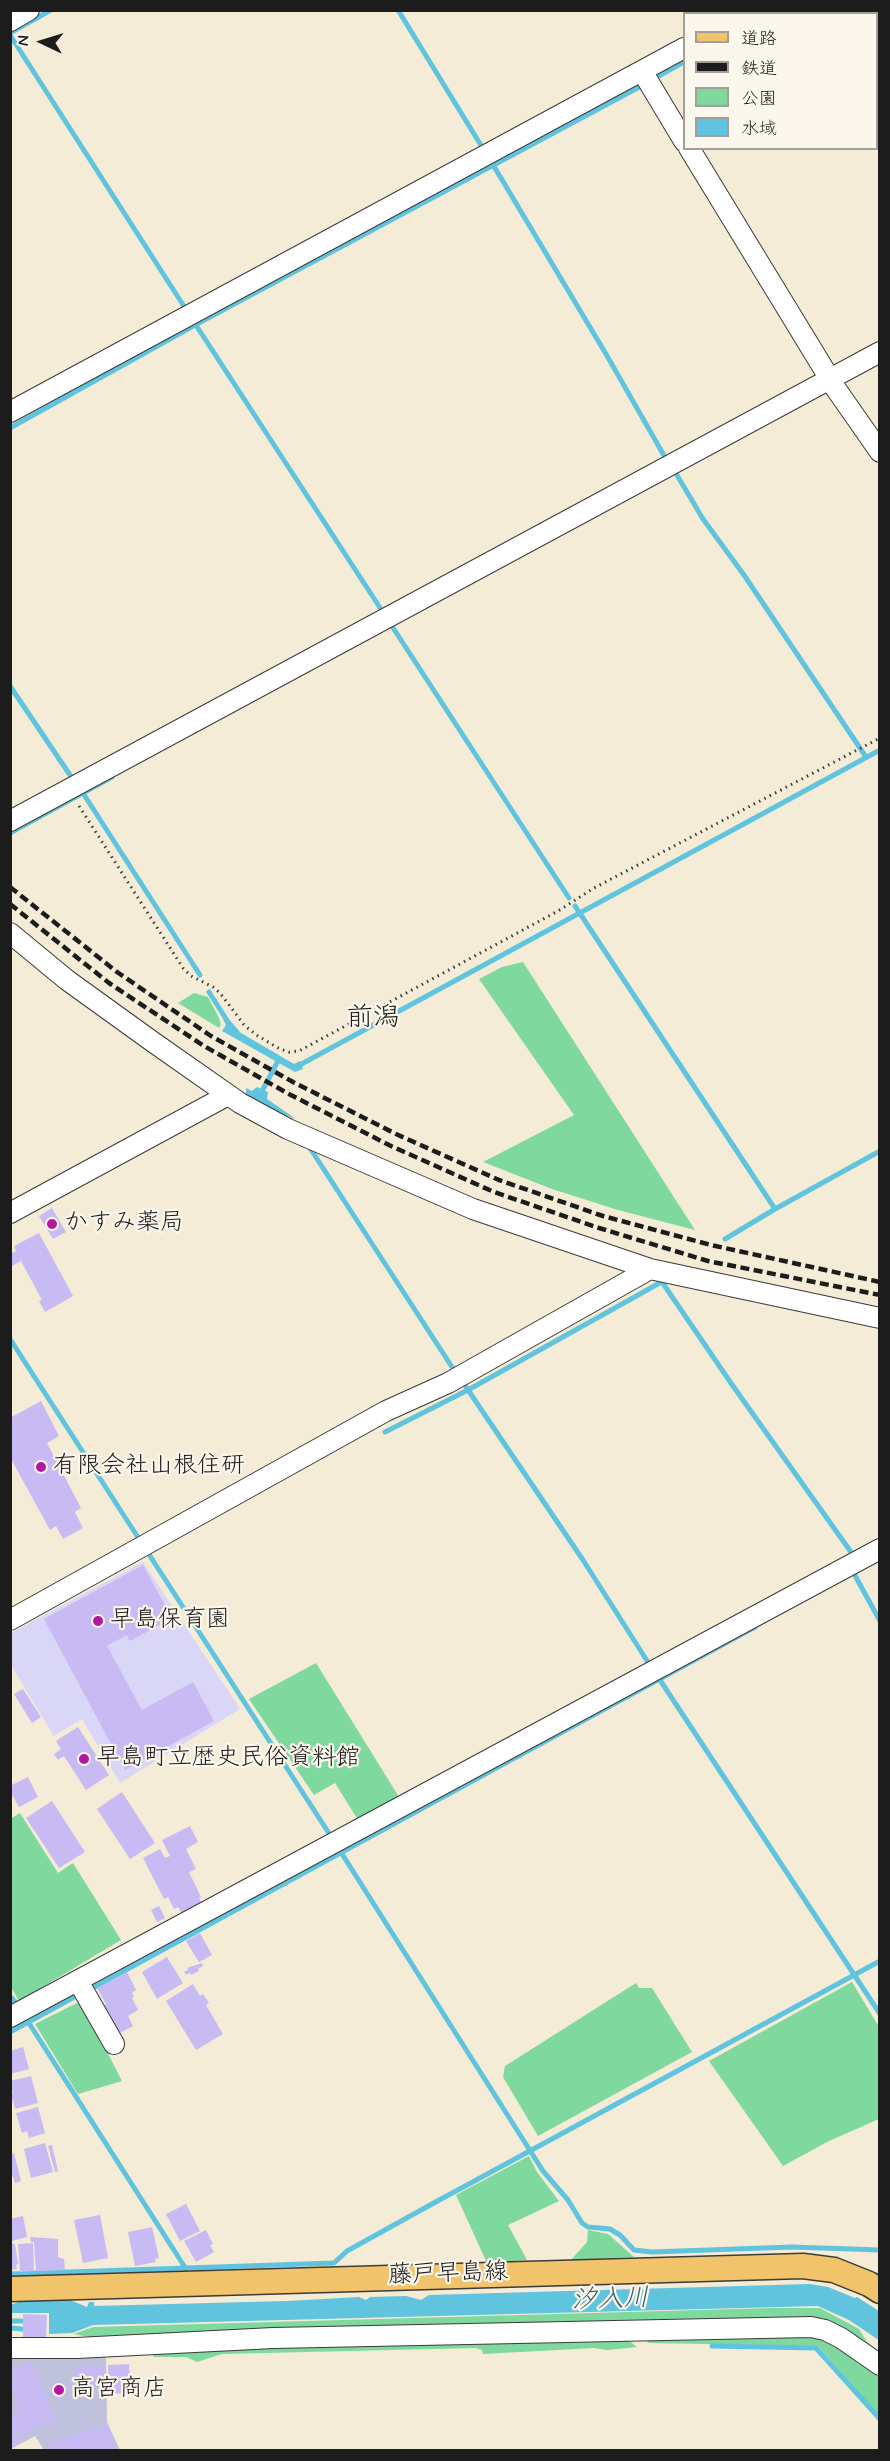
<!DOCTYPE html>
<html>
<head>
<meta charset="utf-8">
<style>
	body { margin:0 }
	#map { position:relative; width:890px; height:2461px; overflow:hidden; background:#f4ecd6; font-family:Mynerve,"Klee One",sans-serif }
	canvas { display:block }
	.frame { position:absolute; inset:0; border:12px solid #1c1c1c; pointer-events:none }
	.legend { position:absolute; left:683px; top:12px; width:195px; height:138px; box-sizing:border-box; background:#fbf7ec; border:2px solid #a29f99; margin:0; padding:8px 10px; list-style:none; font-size:18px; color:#1c1c1c }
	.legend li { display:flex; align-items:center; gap:12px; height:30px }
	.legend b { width:30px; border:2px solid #a29f99 }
	.north { position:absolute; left:12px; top:12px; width:60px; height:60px; -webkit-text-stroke:4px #fbf7ec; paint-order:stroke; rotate:274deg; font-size:16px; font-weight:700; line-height:24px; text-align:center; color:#1c1c1c }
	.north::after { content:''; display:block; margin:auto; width:21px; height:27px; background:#1c1c1c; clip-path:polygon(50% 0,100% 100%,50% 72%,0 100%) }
</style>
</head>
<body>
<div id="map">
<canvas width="890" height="2461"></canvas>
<div class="frame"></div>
<ul class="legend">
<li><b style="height:8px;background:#f1c36a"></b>道路</li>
<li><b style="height:8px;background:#1c1c1c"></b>鉄道</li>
<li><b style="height:16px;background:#7fd89e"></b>公園</li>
<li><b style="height:16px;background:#60c4de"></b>水域</li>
</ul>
<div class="north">N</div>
</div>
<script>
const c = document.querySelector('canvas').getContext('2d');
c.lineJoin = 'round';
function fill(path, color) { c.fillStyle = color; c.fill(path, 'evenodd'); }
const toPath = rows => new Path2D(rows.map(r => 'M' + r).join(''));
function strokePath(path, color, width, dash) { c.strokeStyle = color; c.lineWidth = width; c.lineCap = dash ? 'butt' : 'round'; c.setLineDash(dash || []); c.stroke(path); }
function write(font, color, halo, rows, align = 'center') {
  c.font = font + ' Mynerve,"Klee One",sans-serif'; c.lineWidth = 4.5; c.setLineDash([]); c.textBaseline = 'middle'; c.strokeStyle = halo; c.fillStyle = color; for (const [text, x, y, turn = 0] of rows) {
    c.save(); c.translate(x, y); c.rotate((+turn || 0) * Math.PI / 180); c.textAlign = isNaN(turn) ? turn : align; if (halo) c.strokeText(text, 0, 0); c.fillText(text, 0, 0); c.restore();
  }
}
const built = toPath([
	[143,1562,240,1709,120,1783,82,1719,54,1736,11,1665,11,1633]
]);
const industrial = toPath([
	[106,2357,107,2422,120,2450,44,2450,35,2436,11,2449,11,2358]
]);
const green = toPath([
	[523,962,695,1230,618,1210,552,1189,483,1162,574,1115,479,979,502,967],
	[194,993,208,997,218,1016,221,1024,219,1028,178,1003],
	[316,1663,399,1797,358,1820,335,1783,314,1795,249,1699],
	[20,1813,58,1873,73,1863,121,1940,19,2001,11,1987,10,1819],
	[852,1982,879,2027,879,2119,829,2141,783,2166,709,2061],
	[636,1983,639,1988,652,1988,692,2052,538,2136,503,2077,505,2066],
	[81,2001,122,2081,78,2094,35,2024],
	[529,2156,537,2172,559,2201,508,2225,527,2260,487,2263,456,2195],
	[588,2230,608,2234,634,2257,571,2260,587,2242],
	[770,2308,820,2308,859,2329,867,2342,879,2351,880,2360,835,2331,89,2337,74,2334,93,2327],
	[808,2330,879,2370,879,2415,818,2346,649,2343,633,2333],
	[627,2339,637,2347,607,2350,594,2348,483,2354,482,2350,476,2348,222,2354,197,2362,186,2357,154,2357,151,2347]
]);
const water = toPath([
	[227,1017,241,1033,294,1064,300,1061,303,1069,295,1072,222,1031,226,1025,223,1019],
	[257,1087,268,1092,267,1099,296,1119,280,1113,246,1094,246,1088,252,1091],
	[809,2284,828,2287,855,2298,857,2297,879,2311,880,2341,849,2320,818,2306,93,2325,72,2333,49,2334,49,2313,11,2313,11,2305,23,2300,70,2300,87,2307,89,2302,94,2302,94,2306,287,2301,359,2297,366,2300,370,2297,406,2296,421,2300,429,2295]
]);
const stream = toPath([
	[398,10,482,147],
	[813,10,815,14],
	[773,14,778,10],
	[10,33,51,10],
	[10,35,187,311],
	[655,78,684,62],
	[876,112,880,116],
	[492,163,606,354,666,459],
	[192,319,569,898],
	[10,428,195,325,643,85],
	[674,470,703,519,744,575,866,757],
	[10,686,72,778],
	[81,790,200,975],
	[10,833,112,777],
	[575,906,775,1209],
	[209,992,228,1022],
	[296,1067,880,750],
	[260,1095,279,1059],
	[308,1145,452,1367],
	[725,1239,775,1209,880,1151],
	[662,1282,733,1386,851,1552,852,1558],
	[10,1339,332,1838],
	[466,1387,583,1560,651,1667],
	[385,1432,468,1390,665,1280],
	[852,1570,880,1621],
	[658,1677,880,2014],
	[337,1846,543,2171,568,2200,582,2223,588,2227,610,2229,620,2235,634,2250,652,2252,792,2247,880,2250],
	[89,1990,755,1627],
	[10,1996,16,2003],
	[27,2020,186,2269],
	[10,2032,80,1994],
	[10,2274,334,2263,347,2251,432,2204,880,1961],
	[10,2321,22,2321],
	[10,2328,22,2329],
	[712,2346,816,2348,880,2419]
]);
const building = toPath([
	[52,1208,66,1232,53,1239,39,1216],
	[39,1233,73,1296,45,1312,39,1301,42,1300,21,1261,12,1266,10,1263,10,1254,16,1251,14,1246],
	[41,1401,59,1436,47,1443,81,1508,75,1512,83,1528,63,1539,56,1526,50,1530,10,1457,10,1418],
	[143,1565,172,1618,130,1641,127,1635,107,1646,142,1710,193,1682,214,1721,125,1770,44,1619],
	[23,1689,41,1717,32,1723,14,1694],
	[78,1727,109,1775,86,1790,64,1756,58,1760,54,1754,61,1749,56,1741],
	[28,1777,38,1797,19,1807,10,1791,10,1786],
	[122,1792,155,1843,130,1859,97,1809],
	[52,1801,85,1852,59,1868,26,1818],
	[190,1826,198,1842,186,1849,196,1869,189,1872,201,1897,199,1898,202,1904,182,1914,178,1907,174,1909,168,1897,164,1899,143,1858,160,1849,165,1858,170,1856,162,1840],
	[159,1906,165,1918,157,1922,151,1910],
	[200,1933,212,1955,199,1962,186,1941],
	[167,1957,183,1983,157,1999,142,1972],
	[202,1963,203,1966,198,1969,199,1971,191,1975,190,1973,186,1975,184,1972,188,1970,187,1968],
	[127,1972,136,1990,132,1993,134,1997,132,1998,138,2010,128,2016,133,2026,118,2034,103,2006,106,2004,97,1988],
	[193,1984,200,1996,203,1994,209,2003,206,2005,223,2034,196,2050,166,2001],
	[23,2047,29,2069,10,2074,10,2051],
	[31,2076,38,2103,15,2109,13,2100,10,2101,10,2093,13,2093,10,2081],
	[38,2107,45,2133,29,2138,27,2131,22,2133,16,2113],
	[45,2143,53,2172,31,2178,24,2149],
	[52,2145,58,2171,55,2172,48,2146],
	[14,2153,21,2181,15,2183,10,2168,10,2154],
	[186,2204,200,2231,180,2241,166,2214],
	[100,2215,108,2258,83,2263,74,2220],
	[23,2216,27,2237,12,2241,10,2219],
	[152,2227,159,2258,155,2259,156,2262,135,2266,128,2232],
	[206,2230,213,2244,210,2245,214,2252,196,2262,184,2241],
	[30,2237,58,2239,58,2257,64,2259,65,2270,36,2271,34,2242,31,2242],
	[33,2243,34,2271,20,2272,18,2244],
	[10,2244,15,2244,18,2264,16,2265,17,2269,10,2270],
	[23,2314,47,2315,46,2338,23,2337],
	[33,2362,56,2423,48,2426,47,2424,33,2429,19,2403,32,2431,19,2437,11,2422,20,2442,10,2448,10,2416,20,2412,15,2401,18,2399,10,2384,10,2373],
	[129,2364,131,2393,109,2394,108,2365],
	[104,2365,105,2384,76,2386,76,2367],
	[107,2424,115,2450,51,2450,48,2443]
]);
const path = toPath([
	[79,806,183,968,191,976,213,987,220,993,245,1026,258,1036,280,1049,289,1052,299,1051,558,911,594,888,880,738]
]);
const minor = toPath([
	[749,14,755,10],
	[10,21,29,10],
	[642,71,684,141],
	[689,148,836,389,880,452],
	[10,412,684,48],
	[10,821,880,352],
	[10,933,67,980,153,1042,240,1103,288,1129,473,1209,650,1269,880,1318],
	[10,1213,228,1095],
	[10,1620,386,1411,448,1383,650,1269],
	[78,1981,114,2044],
	[10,2017,880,1549],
	[10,2348,77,2348,273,2338,811,2327,825,2330,841,2338,880,2365]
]);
const major = toPath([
	[10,2289,803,2266,834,2270,869,2284,880,2291]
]);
const rail = toPath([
	[10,887,117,972,211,1036,293,1082,396,1134,499,1180,603,1216,711,1245,880,1282],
	[10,904,109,983,204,1046,287,1093,391,1146,494,1192,599,1228,708,1261,880,1295]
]);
const markers = [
	[52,1224,6,"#b5179e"],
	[41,1467,6,"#b5179e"],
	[98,1621,6,"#b5179e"],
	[84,1759,6,"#b5179e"],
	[59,2390,6,"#b5179e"]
];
const poiNames = [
	["かすみ薬局",64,1224],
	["有限会社山根住研",53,1467],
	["早島保育園",110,1621],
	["早島町立歴史民俗資料館",96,1759],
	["高宮商店",71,2390]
];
const streetNames = [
	["藤戸早島線",448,2275,-2]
];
const waterNames = [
	["汐入川",610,2301,-2]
];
const quarterNames = [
	["前潟",373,1019]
];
fill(built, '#dad6f7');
fill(industrial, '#c0c2dd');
fill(green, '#7fd89e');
fill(water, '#60c4de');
strokePath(stream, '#60c4de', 5);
fill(building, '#c8baf2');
strokePath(minor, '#3c3b38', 22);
strokePath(major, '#3c3b38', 27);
strokePath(path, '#3c3b38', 3, [1.5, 4.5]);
strokePath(minor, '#fff', 20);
strokePath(major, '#f1c36a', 24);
strokePath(rail, '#1c1c1c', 4.5, [9, 4.5]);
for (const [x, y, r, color] of markers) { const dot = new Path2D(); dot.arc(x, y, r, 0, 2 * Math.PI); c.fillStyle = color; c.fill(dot); strokePath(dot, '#fbf7ec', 2); }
write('24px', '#1c1c1c', '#fbf7ec', poiNames, 'left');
write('24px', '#1c1c1c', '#fbf7ec', streetNames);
write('italic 26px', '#375f6a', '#fbf7ec', waterNames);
write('27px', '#1c1c1c', '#fbf7ec', quarterNames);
</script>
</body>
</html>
